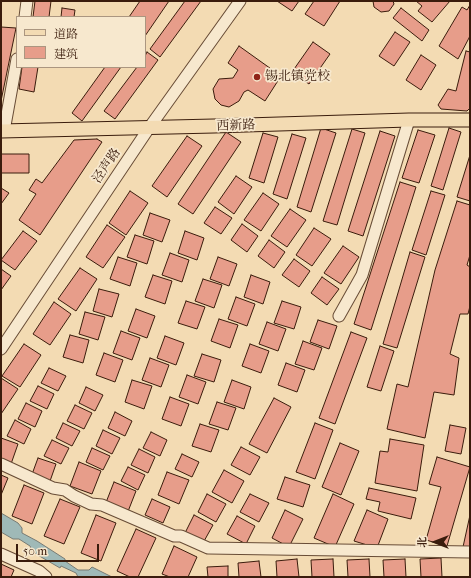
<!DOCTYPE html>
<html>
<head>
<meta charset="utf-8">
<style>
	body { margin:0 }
	#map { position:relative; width:471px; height:578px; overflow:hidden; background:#f3dbb3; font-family:"IM FELL French Canon","Noto Serif SC",serif }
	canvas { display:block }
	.frame { position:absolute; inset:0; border:2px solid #3a1c0c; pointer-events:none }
	.legend { position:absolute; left:16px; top:16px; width:130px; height:52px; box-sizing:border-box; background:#f7e8ce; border:1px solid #ab9680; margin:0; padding:5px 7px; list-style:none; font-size:12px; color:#3a1c0c }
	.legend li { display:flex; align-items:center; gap:8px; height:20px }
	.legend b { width:20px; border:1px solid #ab9680 }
	.north { position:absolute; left:415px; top:522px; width:40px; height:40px; -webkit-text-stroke:3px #f7e8ce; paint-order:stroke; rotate:270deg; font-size:11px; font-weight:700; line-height:16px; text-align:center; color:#3a1c0c }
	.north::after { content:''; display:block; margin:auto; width:14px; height:18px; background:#3a1c0c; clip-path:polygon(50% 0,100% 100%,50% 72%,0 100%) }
	.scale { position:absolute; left:16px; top:544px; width:83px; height:18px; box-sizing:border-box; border:2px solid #3a1c0c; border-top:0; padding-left:5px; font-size:12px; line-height:14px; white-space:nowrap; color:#3a1c0c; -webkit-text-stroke:3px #f7e8ce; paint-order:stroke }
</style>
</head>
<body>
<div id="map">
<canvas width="471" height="578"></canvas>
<div class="frame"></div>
<ul class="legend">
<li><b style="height:5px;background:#f3dbb3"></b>道路</li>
<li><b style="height:11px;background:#e79d8a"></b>建筑</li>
</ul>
<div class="north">北</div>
<div class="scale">50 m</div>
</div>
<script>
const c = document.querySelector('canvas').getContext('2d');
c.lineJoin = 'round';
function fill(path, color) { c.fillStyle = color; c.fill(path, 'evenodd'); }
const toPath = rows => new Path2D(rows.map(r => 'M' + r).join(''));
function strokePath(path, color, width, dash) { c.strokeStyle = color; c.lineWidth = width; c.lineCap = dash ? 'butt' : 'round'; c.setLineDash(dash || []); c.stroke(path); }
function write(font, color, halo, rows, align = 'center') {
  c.font = font + ' "IM FELL French Canon","Noto Serif SC",serif'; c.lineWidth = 3.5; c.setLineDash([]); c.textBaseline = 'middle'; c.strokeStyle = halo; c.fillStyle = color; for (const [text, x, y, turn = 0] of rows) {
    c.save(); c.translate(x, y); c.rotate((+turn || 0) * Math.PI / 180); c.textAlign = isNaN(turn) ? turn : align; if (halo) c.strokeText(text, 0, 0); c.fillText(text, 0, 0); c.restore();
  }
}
const water = toPath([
	[1,513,18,523,22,528,22,533,37,541,65,559,65,561,78,570,89,570,92,567,112,577,78,577,76,573,61,566,60,568,36,554,32,550,30,546,19,539,13,539,1,532,1,513]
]);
const building = toPath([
	[35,1,51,1,49,17,33,17,35,1],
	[140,1,169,1,145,36,145,17,129,17,140,1],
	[185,1,201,1,160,57,150,49,185,1],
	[277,1,299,1,292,11,277,1],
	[314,1,340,1,324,26,305,14,314,1],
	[373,1,393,1,394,4,389,11,381,12,374,7,373,1],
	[416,1,450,1,432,22,418,11,422,6,416,1],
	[470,5,470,36,458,59,439,46,462,7,467,10,470,5],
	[62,8,75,10,74,17,61,17,62,8],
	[401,8,429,30,422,41,393,18,401,8],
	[1,27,16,28,1,101,1,27],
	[395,32,410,42,394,66,379,56,395,32],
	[313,42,330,54,309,84,292,72,313,42],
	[239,46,281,76,265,101,248,90,244,92,239,101,229,107,221,105,215,99,213,89,219,79,233,78,238,70,228,63,239,46],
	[466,51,470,52,470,108,467,111,441,109,438,105,448,89,456,91,466,51],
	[147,52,158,60,115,119,104,111,137,67,145,67,145,56,147,52],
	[421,55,436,65,421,90,406,80,421,55],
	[22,67,38,67,34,92,19,89,22,67],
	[105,67,121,67,82,121,72,113,105,67],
	[321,128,336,133,311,212,297,207,321,128],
	[449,128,461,132,443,190,431,186,449,128],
	[352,129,365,133,337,225,323,221,352,129],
	[418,130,435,135,419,183,402,178,418,130],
	[380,131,395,136,363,236,348,231,380,131],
	[226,132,241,142,193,214,178,204,226,132],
	[263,133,278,137,264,183,249,178,263,133],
	[292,134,306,138,287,199,273,194,292,134],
	[187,136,202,146,167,197,152,186,187,136],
	[97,139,102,142,40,235,19,220,36,194,29,190,36,179,42,183,74,140,97,139],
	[1,154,29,154,29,173,1,173,1,154],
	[470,155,470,201,457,197,470,155],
	[236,176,252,187,234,214,218,202,236,176],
	[400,182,416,187,371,330,354,324,400,182],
	[1,188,9,193,1,204,1,188],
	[130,191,148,203,126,235,109,223,130,191],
	[431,191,445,195,426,255,412,250,431,191],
	[263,193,279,204,261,231,244,220,263,193],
	[457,201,470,205,470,255,467,265,470,267,470,306,468,314,460,314,450,354,459,358,454,395,434,392,425,438,387,429,397,384,408,387,435,270,457,201],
	[215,207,232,218,221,234,204,223,215,207],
	[290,209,306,220,287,247,271,236,290,209],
	[150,213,170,220,162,242,143,235,150,213],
	[242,224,258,236,247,252,231,240,242,224],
	[107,225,125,237,103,268,86,257,107,225],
	[314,228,331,239,312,266,296,255,314,228],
	[23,231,37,241,15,270,1,260,23,231],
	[185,231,204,238,197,260,178,253,185,231],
	[135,235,154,241,147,264,127,257,135,235],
	[269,240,285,252,274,268,258,256,269,240],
	[343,246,359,257,341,284,324,273,343,246],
	[410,252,425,257,397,348,383,344,410,252],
	[170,253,189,260,182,282,162,275,170,253],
	[118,257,137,263,130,286,110,279,118,257],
	[218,257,237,264,229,286,210,279,218,257],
	[294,259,310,271,299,287,282,275,294,259],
	[80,268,97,279,76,311,58,299,80,268],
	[1,269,11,276,1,290,1,269],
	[153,275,172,281,165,304,145,297,153,275],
	[251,275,270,282,263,304,244,297,251,275],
	[322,277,339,289,327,305,311,293,322,277],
	[203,279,222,285,214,308,195,301,203,279],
	[99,289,119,294,112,317,93,311,99,289],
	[236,297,255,304,247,326,228,319,236,297],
	[186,301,205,307,197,329,178,323,186,301],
	[282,301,301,307,294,329,274,323,282,301],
	[54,302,71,314,50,345,33,334,54,302],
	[136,309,155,316,147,338,128,331,136,309],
	[85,312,105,317,98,340,79,334,85,312],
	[219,319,238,325,230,348,211,341,219,319],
	[318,320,337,326,329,349,310,342,318,320],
	[267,322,286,329,278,351,259,344,267,322],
	[121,331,140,338,132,360,113,353,121,331],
	[351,332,367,338,335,424,319,418,351,332],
	[70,335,89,340,83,363,63,357,70,335],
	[165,336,184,343,176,365,157,358,165,336],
	[303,341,322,348,314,370,295,364,303,341],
	[24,344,41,355,20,387,2,376,24,344],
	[250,344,269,351,261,373,242,366,250,344],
	[380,346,394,351,381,391,367,387,380,346],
	[104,353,123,360,115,382,96,375,104,353],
	[202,354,221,360,214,382,194,376,202,354],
	[150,358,169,365,161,387,142,380,150,358],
	[286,363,305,370,297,392,278,385,286,363],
	[49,368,66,376,58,391,41,383,49,368],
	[187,375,206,382,198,404,179,397,187,375],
	[1,378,18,389,1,414,1,378],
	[132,380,152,386,144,409,125,402,132,380],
	[232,380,251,387,244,409,224,402,232,380],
	[38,386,54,394,47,409,30,401,38,386],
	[86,387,103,395,95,411,79,403,86,387],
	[170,397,189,404,181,426,162,419,170,397],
	[274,398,291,407,267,453,249,444,274,398],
	[217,402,236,408,228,430,209,424,217,402],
	[26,403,42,411,35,427,18,419,26,403],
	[75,405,92,413,84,429,67,421,75,405],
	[115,412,132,421,125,436,108,428,115,412],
	[15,420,31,429,24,444,7,436,15,420],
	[63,423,80,431,72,446,56,438,63,423],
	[315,423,333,430,315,479,296,472,315,423],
	[200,424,219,430,211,452,192,446,200,424],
	[450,425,466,428,461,454,445,451,450,425],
	[103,430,120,438,112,454,96,446,103,430],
	[151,432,167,440,160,456,143,448,151,432],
	[1,438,18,444,11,464,1,460,1,438],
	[390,439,424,445,417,491,375,483,380,451,388,452,390,439],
	[52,440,69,448,61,464,44,456,52,440],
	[340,443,359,451,341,495,322,487,340,443],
	[241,447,260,457,250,475,231,465,241,447],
	[92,448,110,456,103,470,86,462,92,448],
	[139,449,155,457,148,473,131,465,139,449],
	[182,454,199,462,192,477,175,469,182,454],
	[437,457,470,467,447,546,426,540,441,487,429,484,437,457],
	[38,458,56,464,49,484,31,477,38,458],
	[79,462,101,471,92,494,70,486,79,462],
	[128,467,145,475,138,490,121,481,128,467],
	[224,470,244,481,232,503,212,492,224,470],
	[167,472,189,480,179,504,158,495,167,472],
	[1,475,8,478,1,495,1,475],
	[285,477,310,485,303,507,277,499,285,477],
	[114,482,136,491,127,514,105,505,114,482],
	[24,485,44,493,32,524,12,516,24,485],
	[369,488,416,498,411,519,378,511,380,502,366,499,369,488],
	[207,494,226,504,216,522,198,512,207,494],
	[250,494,269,503,259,522,240,512,250,494],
	[333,494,354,504,335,547,314,538,333,494],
	[60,499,80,507,64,544,44,536,60,499],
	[152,499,170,507,163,523,145,515,152,499],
	[285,510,303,519,289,547,272,538,285,510],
	[367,510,388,519,377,548,354,541,367,510],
	[96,515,116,523,101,561,81,553,96,515],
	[194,515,213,525,203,543,185,533,194,515],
	[470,515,470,548,463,547,470,515],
	[237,516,255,526,246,544,227,534,237,516],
	[136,529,156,538,138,577,130,577,117,571,136,529],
	[174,546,197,557,188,577,170,577,162,574,174,546],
	[441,558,442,577,421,577,420,559,441,558],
	[297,559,299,577,277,577,276,561,297,559],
	[333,559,334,577,312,577,311,560,333,559],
	[369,559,370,577,348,577,347,560,369,559],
	[405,559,406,577,384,577,383,560,405,559],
	[259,561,261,577,239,577,238,563,259,561],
	[1,564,14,570,11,577,1,577,1,564],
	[228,566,228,577,208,577,207,567,228,566]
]);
const minor = toPath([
	[25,17,27,1],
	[4,131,17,59],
	[339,316,362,275,409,120],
	[1,349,149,128,240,1],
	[1,464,53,488,65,490,74,496,91,504,102,505,174,536,181,536,208,548,470,552],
	[1,554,39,571,46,577]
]);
const major = toPath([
	[1,131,214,126,409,120,470,120]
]);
const markers = [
	[257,77,4,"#8f2418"]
];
const poiNames = [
	["锡北镇党校",265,77]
];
const streetNames = [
	["西新路",236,126,-2],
	["泾声路",107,166,-56]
];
fill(water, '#9fb9b7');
strokePath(water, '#777a73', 1);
fill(building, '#e79d8a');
strokePath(building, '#3a1c0c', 1);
strokePath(minor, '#684c36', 13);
strokePath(major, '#3a1c0c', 15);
strokePath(minor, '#f7e8ce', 11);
strokePath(major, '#f3dbb3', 13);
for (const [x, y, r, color] of markers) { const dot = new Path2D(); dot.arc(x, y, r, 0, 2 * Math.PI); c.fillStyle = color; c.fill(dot); strokePath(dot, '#f7e8ce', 1.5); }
write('13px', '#3a1c0c', '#f7e8ce', poiNames, 'left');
write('13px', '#3a1c0c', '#f7e8ce', streetNames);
</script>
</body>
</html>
